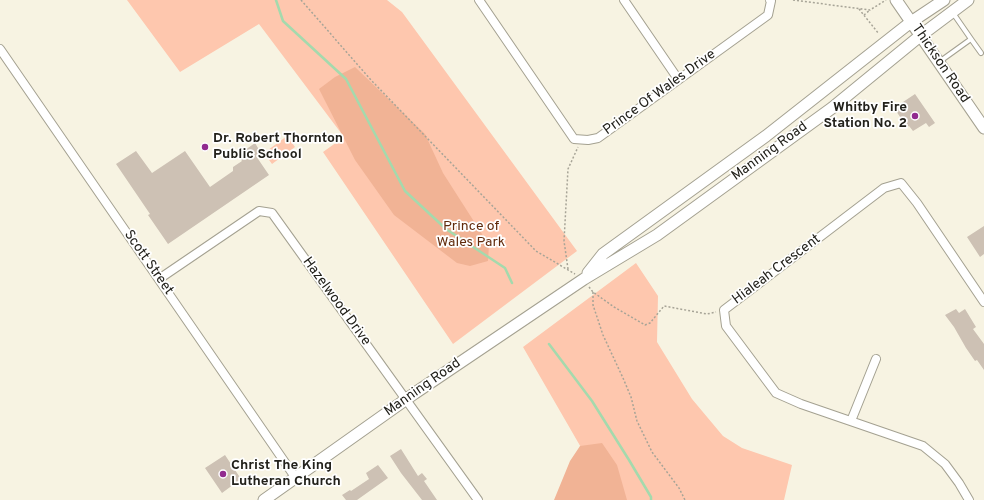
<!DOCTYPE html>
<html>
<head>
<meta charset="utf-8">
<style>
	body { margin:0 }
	canvas { display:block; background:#f7f3e2 }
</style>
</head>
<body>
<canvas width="984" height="500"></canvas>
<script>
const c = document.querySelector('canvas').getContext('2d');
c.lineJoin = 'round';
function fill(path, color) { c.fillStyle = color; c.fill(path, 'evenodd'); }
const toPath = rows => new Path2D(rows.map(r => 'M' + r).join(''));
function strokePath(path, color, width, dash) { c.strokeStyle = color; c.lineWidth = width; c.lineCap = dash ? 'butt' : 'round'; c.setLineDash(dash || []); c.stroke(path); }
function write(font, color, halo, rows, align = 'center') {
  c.font = font + ' Overpass,sans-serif'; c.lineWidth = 3.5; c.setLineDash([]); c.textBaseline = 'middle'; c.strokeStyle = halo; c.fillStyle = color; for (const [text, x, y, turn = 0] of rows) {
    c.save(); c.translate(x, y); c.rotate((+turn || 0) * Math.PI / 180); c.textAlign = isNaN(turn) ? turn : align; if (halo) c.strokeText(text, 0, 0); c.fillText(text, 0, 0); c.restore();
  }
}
const green = toPath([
	[127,0,387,0,402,12,577,251,453,344,323,152,344,137,259,24,180,72],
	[287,136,295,147,272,164,264,153],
	[636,263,658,296,657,342,692,399,723,436,742,448,792,465,784,500,598,500,590,463,523,347]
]);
const forest = toPath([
	[355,67,425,134,443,173,489,245,488,261,470,266,457,263,394,215,355,160,319,89,335,77],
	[602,443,617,465,627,500,554,500,570,461,580,446]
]);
const stream = toPath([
	[276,0,283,21,346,79,405,191,446,229,505,268,512,283],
	[549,344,592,401,629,460,651,497,651,500]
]);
const building = toPath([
	[915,94,935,123,929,127,926,123,913,131,909,126,907,127,894,108],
	[255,143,261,153,256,156,269,175,168,244,148,215,150,214,116,164,136,151,152,173,185,151,210,187,233,171,233,167,242,161,238,155],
	[984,226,984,254,980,257,967,237],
	[956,309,959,313,965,309,976,327,973,329,984,344,984,370,977,360,975,361,966,348,954,327,945,315],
	[401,449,418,476,422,473,427,479,424,481,437,500,422,500,401,473,390,456],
	[225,455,241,479,222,493,205,468],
	[378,465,388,478,357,500,346,500,342,495,350,490,351,491,369,479,366,473]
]);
const path = toPath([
	[301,0,371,80,536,251,575,274],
	[793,0,870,10,886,0],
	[859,9,879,34],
	[864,15,870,10],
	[568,269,564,241,568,169,578,147],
	[589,287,593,292,614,307,645,325,650,323,664,306,707,314,716,312],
	[593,292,593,305,603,335,623,378,631,397,637,421,652,452,679,488,685,500]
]);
const service = toPath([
	[971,39,981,53],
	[939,62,971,39,953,13]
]);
const minor = toPath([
	[479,0,574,139,588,140,598,138,768,15,771,1,770,0],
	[624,0,678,79],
	[0,49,295,477],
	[159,279,259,211,272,213,478,500],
	[851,421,876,359],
	[969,500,959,483,945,464,923,446,801,404,776,393,726,326,724,310,884,188,901,183,917,203,984,302]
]);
const secondary = toPath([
	[896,0,984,128],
	[588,273,603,254,766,136,911,22,944,0],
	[264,500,415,393,584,279,657,235,832,108,920,36,968,0]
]);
const markers = [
	[915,116,4,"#912a8f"],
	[205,147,4,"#912a8f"],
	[223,474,4,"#912a8f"]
];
const streetNames = [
	["Thickson Road",940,64,56],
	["Prince Of Wales Drive",660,93,-36],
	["Manning Road",770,152,-36],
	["Scott Street",148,263,55],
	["Hialeah Crescent",777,270,-37],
	["Hazelwood Drive",336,302,54],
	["Manning Road",423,388,-35]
];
const poiNames = [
	["Whitby Fire",907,108,"right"],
	["Station No. 2",907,124,"right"],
	["Dr. Robert Thornton",213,139],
	["Public School",213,155],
	["Christ The King",231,466],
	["Lutheran Church",231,482]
];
const parkNames = [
	["Prince of",471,227],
	["Wales Park",471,243]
];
fill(green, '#fec7ae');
fill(forest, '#f1b395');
strokePath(stream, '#a4daad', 2.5);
fill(building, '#cdc1b4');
strokePath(service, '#a4a191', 6);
strokePath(minor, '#a4a191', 10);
strokePath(secondary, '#a4a191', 13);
strokePath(path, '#a7a497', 1.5, [2, 2]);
strokePath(service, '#fff', 4);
strokePath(minor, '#fff', 8);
strokePath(secondary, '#fff', 11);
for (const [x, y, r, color] of markers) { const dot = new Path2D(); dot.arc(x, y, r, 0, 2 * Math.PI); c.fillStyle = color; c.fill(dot); strokePath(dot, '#fff', 1.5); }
write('14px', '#22211b', '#fff', streetNames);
write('bold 14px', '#22211b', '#fff', poiNames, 'left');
write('14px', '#622b0c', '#fff', parkNames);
</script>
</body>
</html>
